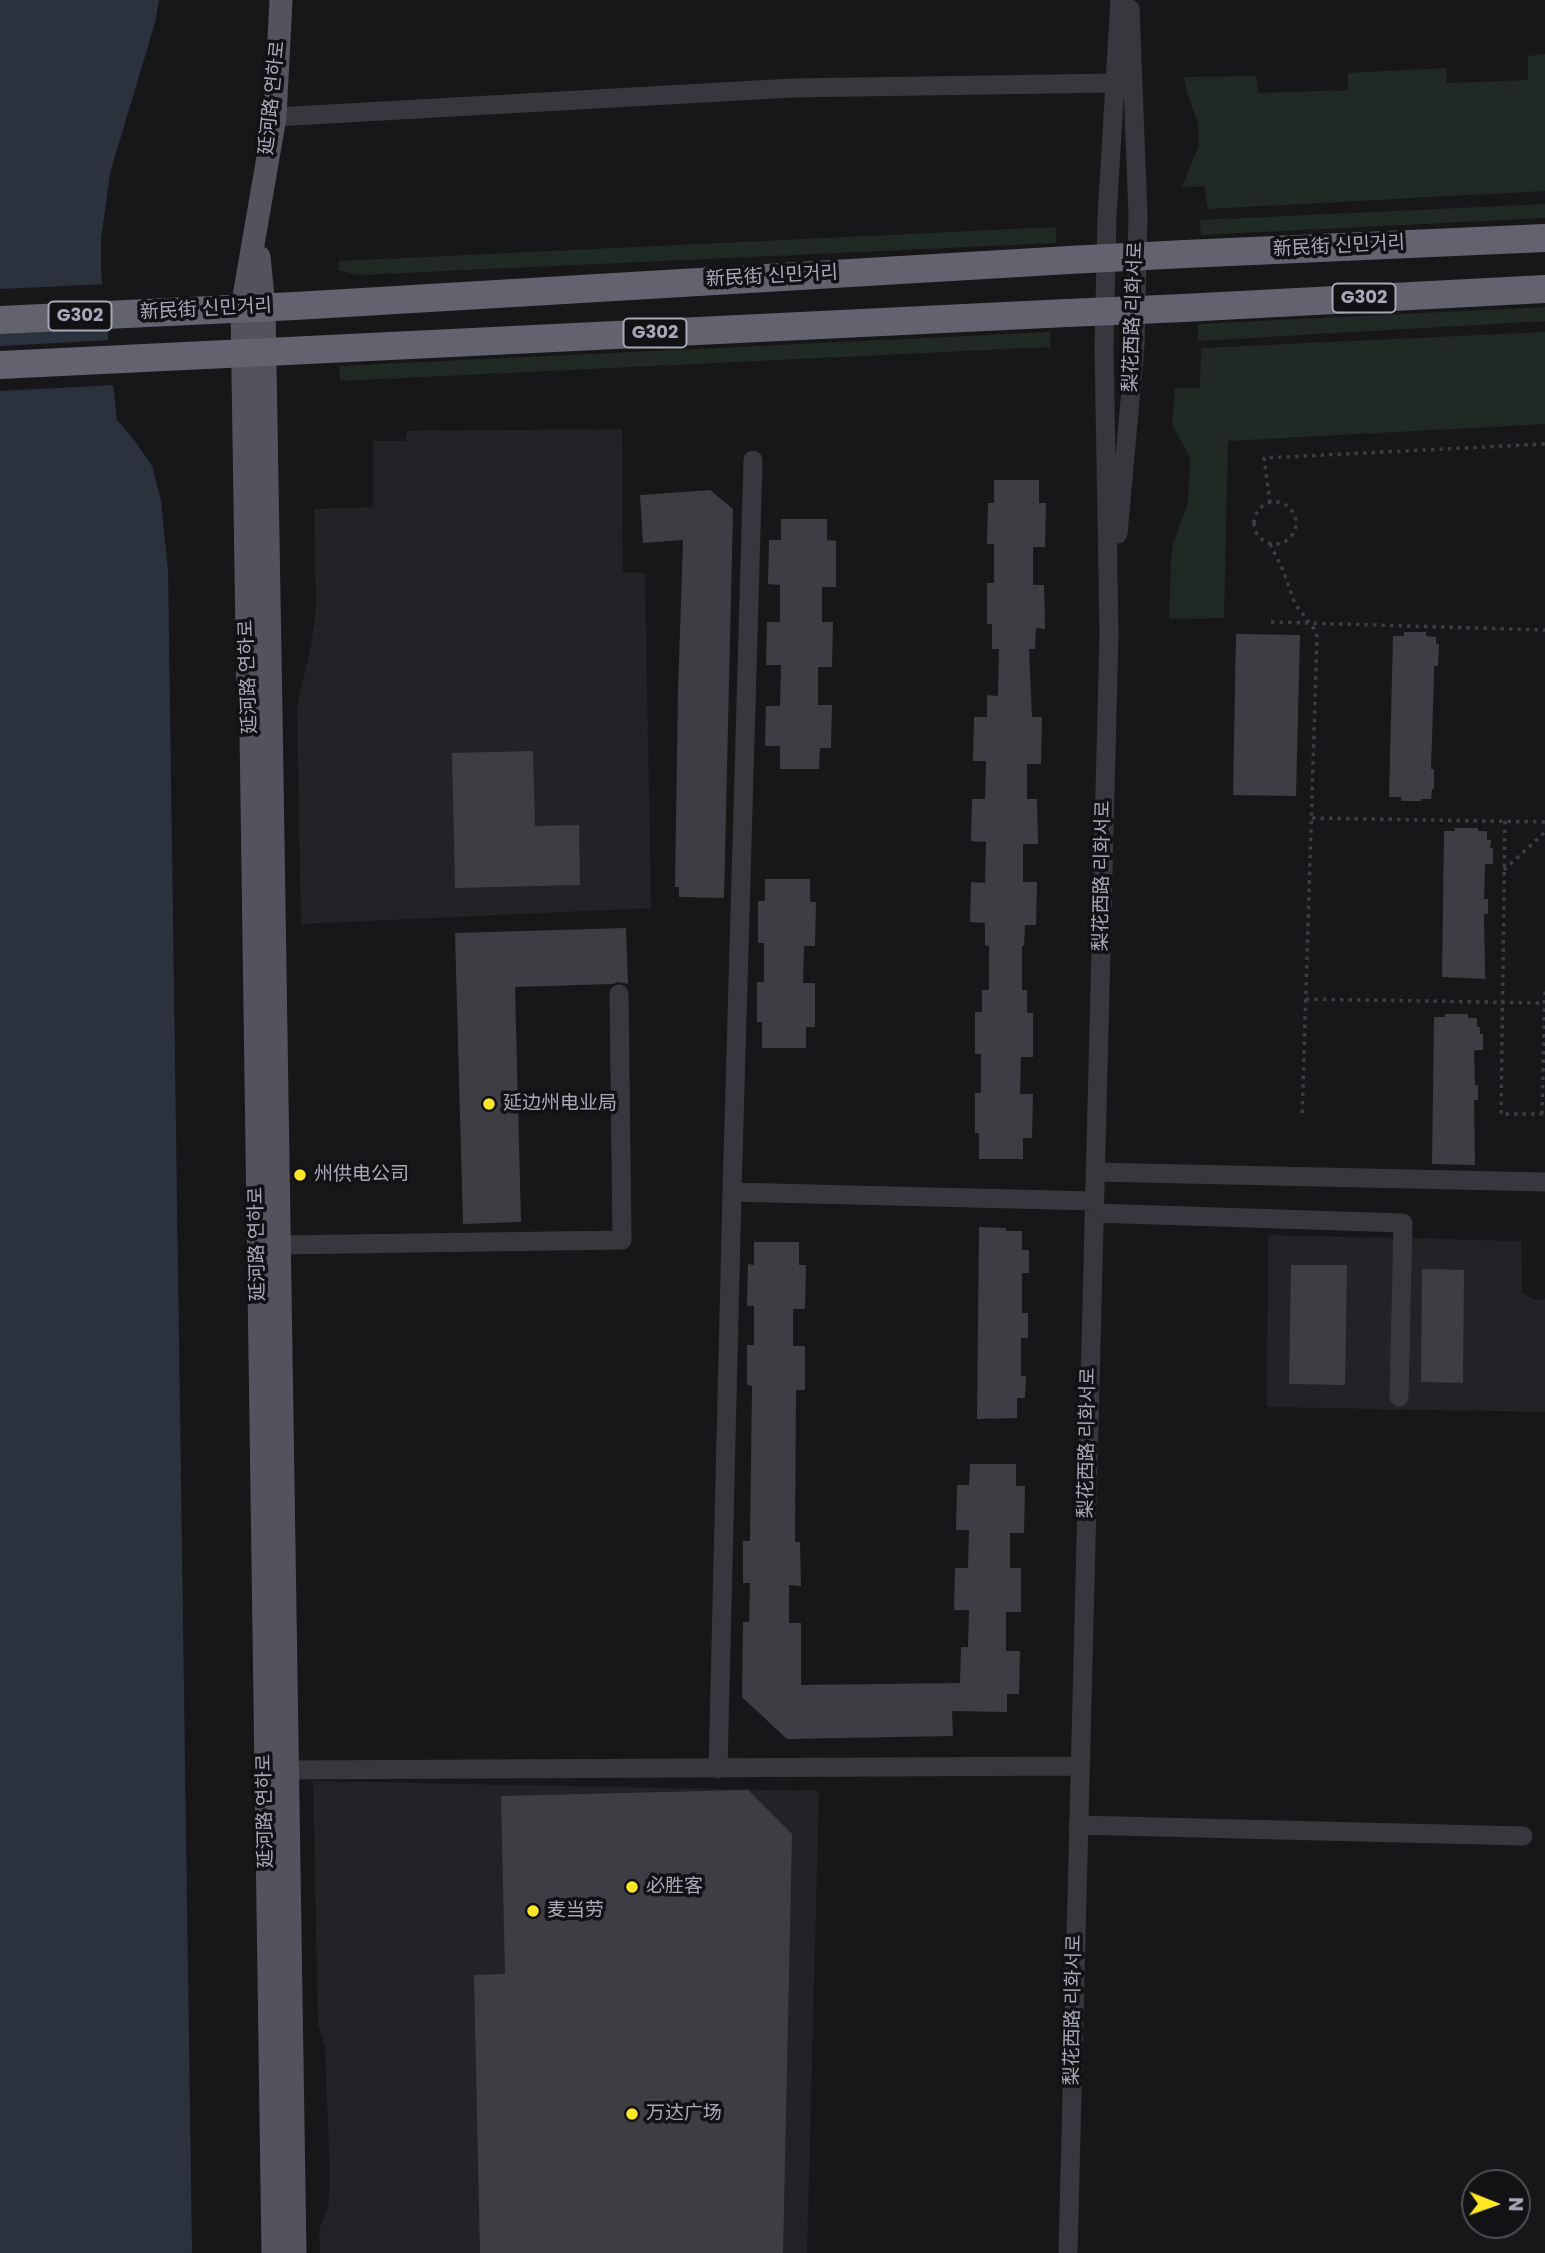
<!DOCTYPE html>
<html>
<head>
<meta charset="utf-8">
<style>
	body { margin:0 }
	#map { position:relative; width:1545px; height:2253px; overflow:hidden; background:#171719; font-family:Poppins,sans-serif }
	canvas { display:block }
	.north { position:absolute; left:1461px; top:2169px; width:70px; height:70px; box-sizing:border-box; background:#121214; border:2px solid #4e4e56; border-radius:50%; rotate:91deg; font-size:19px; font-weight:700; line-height:28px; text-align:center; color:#a7a9ba }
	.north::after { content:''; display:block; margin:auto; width:24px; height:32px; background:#ffe628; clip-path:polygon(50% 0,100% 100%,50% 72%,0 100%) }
</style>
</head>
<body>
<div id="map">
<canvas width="1545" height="2253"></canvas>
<div class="north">N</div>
</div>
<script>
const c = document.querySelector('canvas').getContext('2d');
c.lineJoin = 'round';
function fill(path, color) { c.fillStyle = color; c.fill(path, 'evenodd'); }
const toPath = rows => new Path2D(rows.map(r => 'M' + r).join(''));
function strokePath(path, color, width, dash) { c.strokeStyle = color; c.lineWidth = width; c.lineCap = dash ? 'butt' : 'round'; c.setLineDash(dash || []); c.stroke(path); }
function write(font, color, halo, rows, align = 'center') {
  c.font = font + ' Poppins,"Noto Sans SC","Noto Sans KR",sans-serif'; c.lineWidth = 7; c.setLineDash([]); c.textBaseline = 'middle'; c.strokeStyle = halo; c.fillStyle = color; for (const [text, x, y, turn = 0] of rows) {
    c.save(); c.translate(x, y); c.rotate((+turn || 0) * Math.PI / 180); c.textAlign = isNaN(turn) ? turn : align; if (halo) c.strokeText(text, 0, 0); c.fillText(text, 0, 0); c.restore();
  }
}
const built = toPath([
	[622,429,623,572,645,573,651,908,301,924,297,706,311,646,316,608,314,509,373,507,373,441,406,441,407,431],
	[1268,1235,1521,1241,1522,1292,1534,1300,1545,1299,1545,1412,1267,1407],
	[313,1781,819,1791,807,2253,320,2253,319,2230,328,2208,330,2183,325,2046,318,2024]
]);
const green = toPath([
	[1545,54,1545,191,1208,209,1204,186,1182,187,1199,145,1198,124,1187,93,1184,77,1256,76,1258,93,1348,90,1348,73,1446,68,1447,83,1528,80,1528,56],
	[1545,204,1545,218,1201,235,1200,220],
	[1056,227,1056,243,358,275,338,270,339,261],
	[1545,307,1545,321,1198,341,1198,324],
	[1050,332,1051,347,340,381,339,366],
	[1545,332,1545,424,1228,441,1224,618,1169,619,1171,561,1173,545,1188,502,1190,461,1186,449,1172,425,1175,388,1200,388,1201,348]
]);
const water = toPath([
	[0,0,159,0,155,23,110,173,101,239,101,270,117,420,134,440,152,466,161,501,168,570,192,2253,0,2253]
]);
const pier = toPath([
	[106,284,111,328,0,334,0,289],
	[112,340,116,385,0,391,0,346]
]);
const building = toPath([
	[994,480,1039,480,1039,503,1046,503,1045,547,1033,547,1033,585,1044,585,1045,629,1036,628,1035,649,1029,649,1032,717,1042,717,1041,764,1027,764,1027,799,1037,799,1038,844,1023,844,1023,882,1037,882,1036,925,1025,925,1024,946,1022,946,1022,990,1027,990,1027,1013,1033,1013,1033,1057,1021,1057,1020,1094,1033,1094,1032,1138,1023,1138,1023,1159,979,1159,979,1133,975,1133,975,1093,981,1093,981,1054,975,1054,975,1012,982,1012,982,990,989,990,989,946,985,945,985,923,970,922,971,882,985,883,986,842,971,841,972,799,985,799,986,761,973,761,974,717,987,717,987,695,998,696,999,649,992,649,992,624,987,624,987,583,994,583,994,544,987,544,988,503,994,503],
	[710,490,733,509,724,898,679,897,679,887,675,887,678,692,683,540,643,543,640,495],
	[781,519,827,519,827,540,836,541,836,587,822,587,822,622,833,622,832,667,818,667,818,705,832,705,831,748,820,748,819,769,780,769,780,746,765,746,766,706,780,706,781,665,766,665,767,622,780,622,780,585,768,584,769,540,781,540],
	[1404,632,1426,632,1426,636,1436,637,1436,644,1439,644,1438,666,1434,666,1434,675,1431,769,1434,769,1434,789,1432,789,1431,799,1421,799,1421,801,1401,801,1401,797,1389,797,1393,636,1404,636],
	[1236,634,1300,635,1296,796,1233,795],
	[533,751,535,826,579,825,580,885,455,888,452,753],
	[1455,828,1478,828,1478,831,1487,831,1487,840,1491,840,1490,848,1493,848,1493,864,1485,864,1484,899,1488,899,1488,914,1484,914,1485,979,1442,977,1444,831,1455,831],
	[765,879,810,879,810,902,816,902,815,946,804,946,803,983,815,983,815,1027,806,1027,806,1048,762,1048,762,1022,757,1022,757,982,764,982,764,943,758,943,758,901,765,901],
	[626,928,628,984,618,982,612,984,515,987,521,1222,463,1224,455,933],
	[1445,1014,1468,1014,1468,1018,1477,1018,1477,1027,1480,1027,1480,1034,1483,1034,1483,1050,1474,1050,1475,1085,1478,1085,1478,1100,1474,1100,1475,1165,1432,1164,1434,1017,1445,1017],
	[979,1227,1006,1228,1006,1231,1022,1231,1022,1250,1029,1250,1029,1273,1022,1273,1022,1313,1028,1313,1028,1338,1021,1338,1021,1376,1026,1376,1025,1398,1017,1398,1017,1418,977,1419],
	[754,1242,799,1242,799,1265,806,1265,805,1309,793,1309,793,1346,805,1346,805,1390,796,1390,795,1542,800,1542,801,1586,789,1585,789,1623,801,1623,801,1685,960,1683,961,1647,968,1647,969,1610,954,1610,955,1568,968,1568,969,1530,956,1530,957,1485,969,1485,970,1464,1016,1464,1016,1486,1025,1486,1024,1533,1010,1533,1010,1568,1021,1568,1021,1612,1006,1612,1006,1651,1020,1651,1019,1694,1007,1694,1007,1712,952,1711,953,1736,787,1739,742,1697,743,1622,749,1622,750,1583,743,1583,743,1541,750,1541,752,1386,747,1385,747,1345,754,1345,754,1306,747,1306,748,1264,754,1265],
	[1291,1265,1347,1265,1345,1385,1289,1384],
	[1422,1269,1464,1270,1463,1383,1421,1382],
	[748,1790,792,1834,783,2253,480,2253,474,1975,505,1974,501,1796]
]);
const path = toPath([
	'1254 523a21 21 0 1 1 42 0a21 21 0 1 1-42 0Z',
	[1270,503,1264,458,1545,444],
	[1270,544,1283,570,1295,604,1315,630,1317,637,1302,1118],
	[1271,622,1545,630],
	[1312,818,1545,822],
	[1505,821,1501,1114,1545,1114],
	[1504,870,1545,832],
	[1306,999,1544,1003],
	[1542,1114,1545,989]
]);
const minor = toPath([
	[275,117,793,88,1115,83],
	[1118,534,1135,345,1138,215,1130,9],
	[1095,1172,1545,1182],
	[732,1192,1094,1201],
	[1094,1213,1403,1223,1399,1397],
	[279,1245,622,1240,619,994],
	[718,1769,732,1192,753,460],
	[287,1770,1080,1766],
	[1078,1825,1523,1836],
	[1068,2253,1109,633,1104,347,1107,216,1120,0]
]);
const major = toPath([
	[259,257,264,307,271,713,295,2253],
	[273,2253,251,731,248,701,242,308,275,117,281,0]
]);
const highway = toPath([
	[1185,254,1545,238],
	[1183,308,1545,289],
	[0,320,295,306,1069,260],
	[0,365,1067,313]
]);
const highwayBridge = toPath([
	[1069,260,1185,254],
	[1067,313,1183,308]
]);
const markers = [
	[489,1104,7,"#ffe628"],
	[300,1175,7,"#ffe628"],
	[632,1887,7,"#ffe628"],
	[533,1911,7,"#ffe628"],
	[632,2114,7,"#ffe628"]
];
const shields = [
	[1364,298,63],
	[80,316,63],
	[655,333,63]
];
const shieldNames = [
	["G302",1364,298],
	["G302",80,316],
	["G302",655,333]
];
const streetNames = [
	["延河路 연하로",273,98,-84],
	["新民街 신민거리",1339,247,-3],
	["新民街 신민거리",772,277,-3],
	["新民街 신민거리",206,310,-3],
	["梨花西路 리화서로",1134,317,-88],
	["延河路 연하로",249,677,-92],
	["梨花西路 리화서로",1103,876,-89],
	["延河路 연하로",258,1244,-91],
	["梨花西路 리화서로",1088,1443,-89],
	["延河路 연하로",266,1811,-91],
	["梨花西路 리화서로",1074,2010,-89]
];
const poiNames = [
	["延边州电业局",503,1104],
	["州供电公司",314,1175],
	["必胜客",646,1887],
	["麦当劳",547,1911],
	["万达广场",646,2114]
];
fill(built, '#232226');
fill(green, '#202923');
fill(water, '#2b323e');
fill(pier, '#171719');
fill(building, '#3e3d44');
strokePath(path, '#3d3e45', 3.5, [3.5, 5]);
strokePath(minor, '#38373e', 19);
strokePath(major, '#53535e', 23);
strokePath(highway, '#636370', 28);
strokePath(highwayBridge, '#636370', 28);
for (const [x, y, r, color] of markers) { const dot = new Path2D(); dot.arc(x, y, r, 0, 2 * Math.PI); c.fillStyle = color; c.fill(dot); strokePath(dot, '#121214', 2.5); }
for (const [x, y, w] of shields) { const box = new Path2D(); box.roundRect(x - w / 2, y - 14.5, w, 29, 5); c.fillStyle = '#121214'; c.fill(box); strokePath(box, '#a7a9ba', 2); }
write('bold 18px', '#a7a9ba', null, shieldNames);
write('19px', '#a7a9ba', '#121214', streetNames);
write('19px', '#a7a9ba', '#121214', poiNames, 'left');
</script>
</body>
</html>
